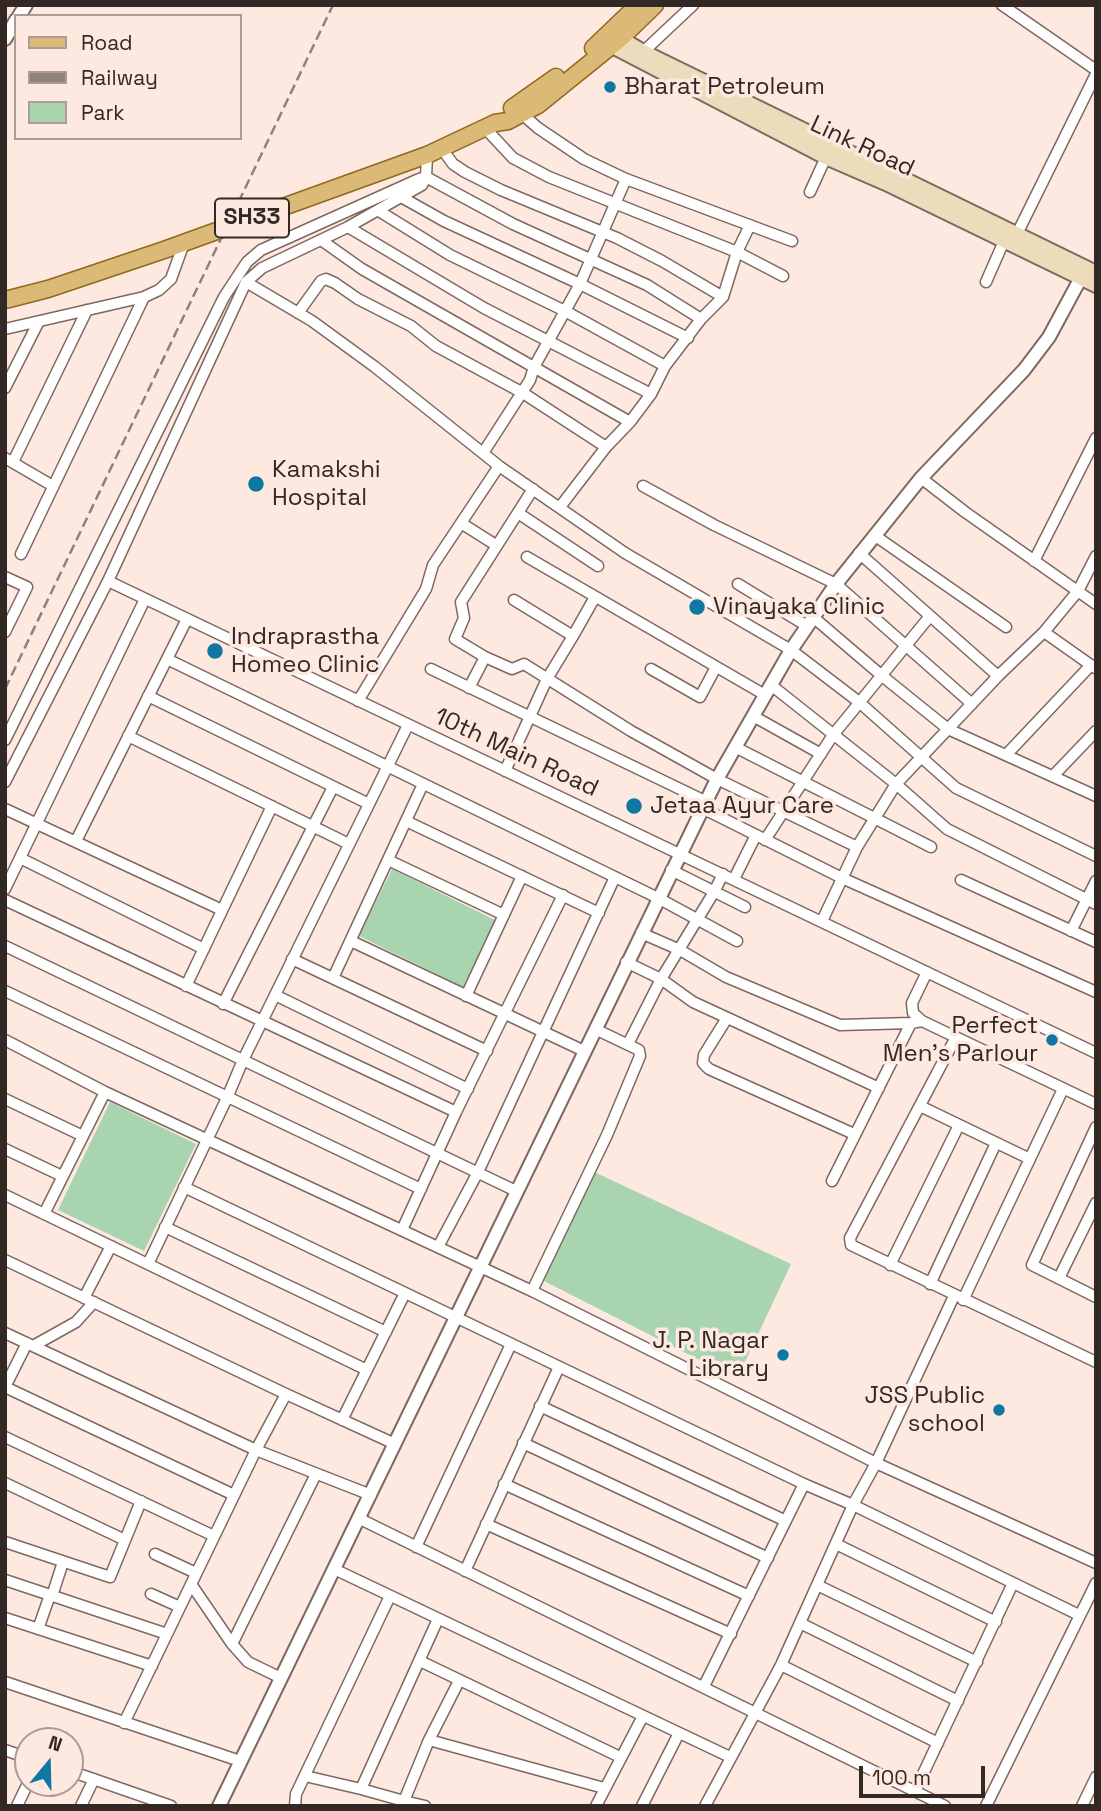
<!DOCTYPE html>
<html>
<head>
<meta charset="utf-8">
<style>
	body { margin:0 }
	#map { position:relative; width:1101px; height:1811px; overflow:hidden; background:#fde9e0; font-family:"Space Grotesk",sans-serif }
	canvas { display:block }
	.frame { position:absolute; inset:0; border:7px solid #322824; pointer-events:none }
	.legend { position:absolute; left:14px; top:14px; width:228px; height:126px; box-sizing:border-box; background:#fde9e0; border:2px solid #ac9c95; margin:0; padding:9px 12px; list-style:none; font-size:21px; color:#322824 }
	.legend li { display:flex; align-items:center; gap:14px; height:35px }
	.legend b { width:35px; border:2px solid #ac9c95 }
	.north { position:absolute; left:14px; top:1727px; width:70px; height:70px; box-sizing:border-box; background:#fde9e0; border:2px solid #ac9c95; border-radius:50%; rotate:19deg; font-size:19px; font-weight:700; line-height:28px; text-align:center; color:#322824 }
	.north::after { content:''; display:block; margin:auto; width:24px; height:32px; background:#0e77a2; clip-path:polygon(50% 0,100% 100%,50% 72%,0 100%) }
	.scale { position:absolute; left:859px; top:1766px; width:126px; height:32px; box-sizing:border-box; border:4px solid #322824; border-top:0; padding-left:9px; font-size:21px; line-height:24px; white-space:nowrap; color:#322824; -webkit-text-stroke:5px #fde9e0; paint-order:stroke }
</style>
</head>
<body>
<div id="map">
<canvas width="1101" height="1811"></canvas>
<div class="frame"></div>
<ul class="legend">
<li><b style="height:9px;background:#dbb977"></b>Road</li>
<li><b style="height:9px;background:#90817b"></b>Railway</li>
<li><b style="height:19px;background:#a8d4af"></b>Park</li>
</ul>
<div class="north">N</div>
<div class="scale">100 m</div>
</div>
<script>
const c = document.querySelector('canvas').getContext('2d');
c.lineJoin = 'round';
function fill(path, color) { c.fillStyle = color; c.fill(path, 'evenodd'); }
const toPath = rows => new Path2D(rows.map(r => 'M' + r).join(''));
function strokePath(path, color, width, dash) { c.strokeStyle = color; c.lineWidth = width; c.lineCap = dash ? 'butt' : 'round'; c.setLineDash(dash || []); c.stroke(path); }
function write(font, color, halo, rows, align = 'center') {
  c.font = font + ' "Space Grotesk",sans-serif'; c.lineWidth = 7; c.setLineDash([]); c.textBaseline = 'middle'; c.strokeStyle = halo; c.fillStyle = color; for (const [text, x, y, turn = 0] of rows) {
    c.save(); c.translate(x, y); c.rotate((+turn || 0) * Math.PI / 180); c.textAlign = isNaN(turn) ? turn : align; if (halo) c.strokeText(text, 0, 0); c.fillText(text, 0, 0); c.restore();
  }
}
const green = toPath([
	[392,869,495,920,463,987,359,936],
	[110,1102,196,1144,144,1251,58,1210],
	[594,1172,791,1264,737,1379,544,1281]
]);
const minor = toPath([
	[1002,5,1096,70],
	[643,52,693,5],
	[522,114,538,128,584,159,626,179,792,241],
	[485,128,513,158,549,177,737,252,783,276],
	[442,149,453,164,465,172,501,190,617,238,662,261,723,297],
	[810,192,826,157],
	[403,198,444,221,580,284,688,338],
	[379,211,450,255,565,311,665,366],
	[348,227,484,308,651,394],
	[1015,238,1096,74],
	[321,240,362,269,630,422],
	[246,282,312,321,375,367,499,466,625,553,791,650,859,702,956,788,1096,856],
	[986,282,1004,241],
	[298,313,321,281,326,279,335,283,358,299,411,326,436,346,523,393,606,447,630,422,651,394,665,366,701,319,723,297,737,252,750,225],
	[5,329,144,297,159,290,171,279,184,243],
	[5,388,38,323],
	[483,453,530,380,534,367,580,284,626,179],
	[5,458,53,486],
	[13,462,87,310],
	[921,478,965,512,1096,604],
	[643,486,714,525,836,584,972,704],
	[533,489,461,602,464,618,455,639,485,657,512,669,524,664,631,731,717,779,857,847],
	[560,507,606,447],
	[518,513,598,566],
	[461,523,491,542],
	[874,535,1006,627],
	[859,553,998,676],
	[21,554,144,297],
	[527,557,765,695],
	[1034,561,1096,438],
	[5,577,27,587,5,632],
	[108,581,1096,1053],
	[738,584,807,626],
	[813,617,881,675,948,729,1096,796],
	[1044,632,1095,668],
	[573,636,595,597],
	[167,659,658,898,737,941],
	[431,669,705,801],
	[651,669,700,697,716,667],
	[771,685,896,784,947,829,1096,904],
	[469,688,485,657],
	[148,696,369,804],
	[358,701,426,589,433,565,499,466],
	[753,716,821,754],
	[128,736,349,844],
	[5,740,224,297,247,262,261,250,419,179,426,177,513,224,647,285,701,319],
	[735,747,931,847],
	[1006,755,1091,665],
	[505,771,547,679,573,636,514,600],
	[1053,776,1096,731],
	[5,782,108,581,246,282,262,268,348,227,422,185,426,177,427,155],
	[702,808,842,878,1096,992],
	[5,809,222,910],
	[406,821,599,913],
	[765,840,833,735,930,616],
	[76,841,187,619],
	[20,858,204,949],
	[388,860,504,915],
	[671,870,745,907],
	[734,879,756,835],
	[961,880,1096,942],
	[5,889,145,599],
	[5,900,456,1112],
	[822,921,857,847,896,784,998,676,1044,632,1078,591,1096,556],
	[1071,931,1096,881],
	[641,933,680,950,726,977,840,1025,911,1023,922,1021,1096,1104],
	[351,941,584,1051],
	[5,946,516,1191],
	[292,959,487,1051],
	[626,962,661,979,693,1002,879,1088],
	[333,978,423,784],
	[186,986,272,806],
	[5,991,421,1189],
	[275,995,468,1089],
	[466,996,522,876],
	[223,1004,333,787],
	[727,1018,704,1055,703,1063,709,1069,854,1134],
	[922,1021,913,1013,912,1003,927,972],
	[956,1037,850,1238,851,1245,1096,1362],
	[5,1040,105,1092,532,1291,876,1463,1096,1563],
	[628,1044,661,979,714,892,723,874],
	[5,1099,83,1136],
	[920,1106,1030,1159],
	[1096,1127,1032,1265,1096,1297],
	[5,1149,62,1176],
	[832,1181,911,1023],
	[184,1187,804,1484,853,1505,1079,1615],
	[5,1195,367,1370],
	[44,1214,105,1092],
	[165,1227,386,1332],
	[402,1230,456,1112,563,895],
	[438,1247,478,1172,615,877],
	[5,1260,286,1394,395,1444],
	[148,1264,227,1098,243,1060,408,725],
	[890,1265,959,1125],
	[1059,1278,1096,1203],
	[930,1284,996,1143],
	[532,1291,607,1135,640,1056,639,1050,595,1029],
	[84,1298,111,1246],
	[963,1300,1063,1089],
	[5,1333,256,1450,371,1495],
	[33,1346,76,1322,94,1302],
	[5,1387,234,1495],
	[5,1387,27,1343],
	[540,1406,786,1521],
	[342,1420,405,1293],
	[5,1437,214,1536],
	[523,1443,768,1558],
	[5,1483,125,1540],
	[504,1484,749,1596],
	[358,1518,945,1806],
	[486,1524,731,1634],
	[5,1542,110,1577,141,1501],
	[836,1544,996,1622],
	[416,1547,511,1344],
	[155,1554,196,1573],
	[334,1569,730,1757],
	[465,1571,559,1367],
	[5,1580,167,1634],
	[191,1584,232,1644,248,1662,281,1678],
	[817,1585,977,1662],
	[151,1594,180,1607],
	[52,1596,63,1562],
	[5,1618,152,1666],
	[800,1623,958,1701],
	[38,1629,50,1595],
	[232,1644,316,1474],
	[420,1661,620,1757],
	[781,1665,938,1743],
	[5,1682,240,1761],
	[704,1686,804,1484],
	[124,1723,256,1450,286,1394],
	[429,1740,604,1788],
	[5,1750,28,1758],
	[70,1771,171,1806],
	[305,1776,361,1789,438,1619],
	[361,1789,404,1801,429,1740,459,1681],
	[915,1791,1013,1583],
	[404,1801,425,1806],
	[17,1806,28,1783],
	[81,1806,94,1779],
	[295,1806,296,1794,390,1596],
	[596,1806,643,1716],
	[642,1806,679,1733],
	[705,1806,781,1665,853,1505,876,1463,954,1296],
	[986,1806,1096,1583],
	[1082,1806,1096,1777]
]);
const tertiary = toPath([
	[19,16,26,5],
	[5,39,16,20],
	[219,1806,717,779,791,650,836,584,921,478,1024,370,1049,337,1084,272]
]);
const secondary = toPath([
	[611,33,643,52,1096,273],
	[605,42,826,157,886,183,1096,285]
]);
const primary = toPath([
	[593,48,638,5],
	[512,108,556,77],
	[5,300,48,289,164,250,427,155,495,123,508,121,538,105,621,38,655,5]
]);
const rail = toPath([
	[5,689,333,5]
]);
const markers = [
	[610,87,7,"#0e77a2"],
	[256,484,9,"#0e77a2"],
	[697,607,9,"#0e77a2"],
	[215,651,9,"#0e77a2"],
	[634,806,9,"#0e77a2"],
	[1052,1040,7,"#0e77a2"],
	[783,1355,7,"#0e77a2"],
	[999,1410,7,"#0e77a2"]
];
const shields = [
	[252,218,74]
];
const shieldNames = [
	["SH33",252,218]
];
const poiNames = [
	["Bharat Petroleum",624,87],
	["Kamakshi",272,470],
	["Hospital",272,498],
	["Vinayaka Clinic",713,607],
	["Indraprastha",231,637],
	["Homeo Clinic",231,665],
	["Jetaa Ayur Care",650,806],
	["Perfect",1038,1026,"right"],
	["Men's Parlour",1038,1054,"right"],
	["J. P. Nagar",769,1341,"right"],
	["Library",769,1369,"right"],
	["JSS Public",985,1396,"right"],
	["school",985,1424,"right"]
];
const streetNames = [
	["Link Road",862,147,25],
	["10th Main Road",516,753,25]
];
fill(green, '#a8d4af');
strokePath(minor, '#7e685f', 13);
strokePath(tertiary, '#7e685f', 16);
strokePath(secondary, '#7e685f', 18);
strokePath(primary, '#90681f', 19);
strokePath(minor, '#fff', 10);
strokePath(tertiary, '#fff', 12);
strokePath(secondary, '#eddcbb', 14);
strokePath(primary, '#dbb977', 16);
strokePath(rail, '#90817b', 2.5, [10, 5]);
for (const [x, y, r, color] of markers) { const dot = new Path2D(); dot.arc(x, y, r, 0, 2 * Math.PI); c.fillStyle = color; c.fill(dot); strokePath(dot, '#fde9e0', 2.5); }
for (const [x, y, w] of shields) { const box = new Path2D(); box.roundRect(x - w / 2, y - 19.5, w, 39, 5); c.fillStyle = '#fde9e0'; c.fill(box); strokePath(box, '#322824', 2); }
write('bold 23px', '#322824', null, shieldNames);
write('24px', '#322824', '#fde9e0', poiNames, 'left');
write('24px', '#322824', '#fde9e0', streetNames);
</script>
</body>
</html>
